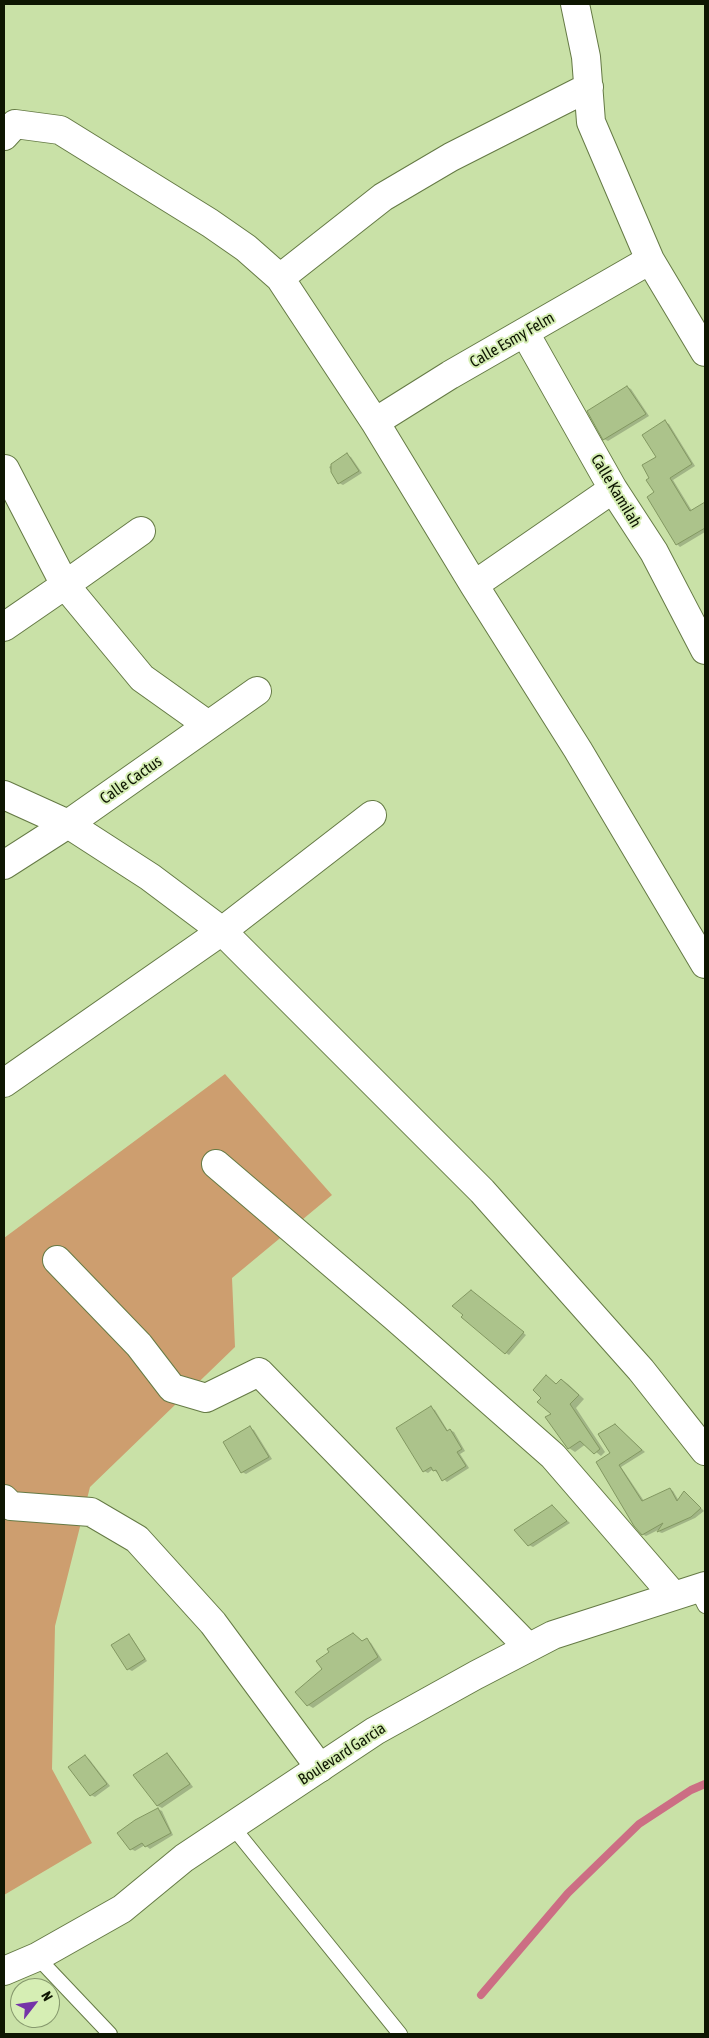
<!DOCTYPE html>
<html>
<head>
<meta charset="utf-8">
<style>
	body { margin:0 }
	#map { position:relative; width:709px; height:2038px; overflow:hidden; background:#c9e1a7; font-family:"Asap Condensed",sans-serif }
	canvas { display:block }
	.frame { position:absolute; inset:0; border:5px solid #0e1602; pointer-events:none }
	.north { position:absolute; left:10px; top:1978px; width:50px; height:50px; box-sizing:border-box; background:#d6eeb4; border:1px solid #86986d; border-radius:50%; rotate:60deg; font-size:14px; font-weight:700; line-height:20px; text-align:center; color:#0e1602 }
	.north::after { content:''; display:block; margin:auto; width:18px; height:22px; background:#7533a8; clip-path:polygon(50% 0,100% 100%,50% 72%,0 100%) }
</style>
</head>
<body>
<div id="map">
<canvas width="709" height="2038"></canvas>
<div class="frame"></div>
<div class="north">N</div>
</div>
<script>
const c = document.querySelector('canvas').getContext('2d');
c.lineJoin = 'round';
function fill(path, color) { c.fillStyle = color; c.fill(path, 'evenodd'); }
const toPath = rows => new Path2D(rows.map(r => 'M' + r).join(''));
function strokePath(path, color, width, dash) { c.strokeStyle = color; c.lineWidth = width; c.lineCap = dash ? 'butt' : 'round'; c.setLineDash(dash || []); c.stroke(path); }
function write(font, color, halo, rows, align = 'center') {
  c.font = font + ' "Asap Condensed",sans-serif'; c.lineWidth = 4; c.setLineDash([]); c.textBaseline = 'middle'; c.strokeStyle = halo; c.fillStyle = color; for (const [text, x, y, turn = 0] of rows) {
    c.save(); c.translate(x, y); c.rotate((+turn || 0) * Math.PI / 180); c.textAlign = isNaN(turn) ? turn : align; if (halo) c.strokeText(text, 0, 0); c.fillText(text, 0, 0); c.restore();
  }
}
const green = toPath([
	[225,1074,332,1195,232,1278,235,1347,90,1487,55,1626,52,1769,92,1843,4,1895,4,1238]
]);
const shadow = toPath([
	[627,387,631,389,649,416,608,441,604,439,588,411],
	[665,422,669,424,695,466,673,480,692,511,705,504,705,532,680,547,677,544,651,478],
	[347,455,351,457,362,473,343,485,339,483,329,467],
	[480,1297,526,1335,509,1355,506,1353],
	[547,1377,557,1385,562,1380,568,1384,584,1399,576,1408,605,1452,601,1456,586,1444,575,1452,569,1448,543,1398],
	[431,1408,435,1410,448,1431,450,1430,454,1432,465,1451,460,1454,469,1468,447,1482,433,1469,428,1473,424,1471],
	[615,1425,645,1452,621,1467,644,1501,670,1489,673,1491,679,1501,688,1495,704,1511,695,1518,662,1533,659,1532,662,1528,646,1536,642,1534,612,1454],
	[250,1428,254,1430,272,1459,246,1474,242,1472],
	[552,1507,570,1523,533,1547,529,1545],
	[354,1634,363,1642,367,1640,371,1643,382,1660,313,1708,308,1705,324,1669],
	[129,1636,132,1638,147,1661,132,1671,128,1669],
	[167,1754,170,1756,193,1787,162,1808,158,1806,135,1775],
	[85,1757,89,1759,110,1786,95,1797,91,1795],
	[158,1809,162,1811,173,1835,150,1849,145,1845,135,1851,131,1849]
]);
const stream = toPath([
	[481,1995,568,1893,639,1824,691,1790,705,1784]
]);
const building = toPath([
	[627,386,646,414,603,440,587,411,627,386],
	[665,420,692,464,670,478,690,511,705,502,705,528,676,545,647,497,654,492,646,480,649,478,642,465,656,457,642,435,665,420],
	[347,453,359,471,338,484,331,472,331,464,347,453],
	[471,1290,524,1332,505,1354,461,1317,463,1315,452,1306,471,1290],
	[546,1375,556,1384,561,1379,579,1395,570,1404,600,1449,594,1454,580,1441,568,1449,545,1417,551,1414,537,1402,541,1398,533,1390,546,1375],
	[431,1406,447,1431,450,1429,462,1449,457,1452,466,1466,442,1481,436,1470,433,1471,431,1467,423,1472,396,1428,431,1406],
	[615,1424,642,1450,619,1465,642,1501,670,1488,677,1501,684,1491,701,1508,691,1517,657,1532,663,1523,642,1535,634,1526,596,1462,610,1453,598,1434,615,1424],
	[250,1426,269,1457,241,1473,223,1442,250,1426],
	[552,1505,567,1521,528,1546,514,1530,552,1505],
	[353,1633,362,1641,367,1638,378,1657,307,1706,295,1692,322,1669,316,1661,329,1652,327,1649,353,1633],
	[129,1634,145,1659,127,1670,111,1645,129,1634],
	[167,1753,190,1784,157,1806,133,1775,167,1753],
	[85,1755,107,1784,90,1796,68,1767,85,1755],
	[158,1808,171,1833,145,1847,142,1843,130,1850,117,1833,135,1820,158,1808]
]);
const service = toPath([
	[696,1588,705,1606],
	[232,1826,400,2034],
	[37,1957,110,2034]
]);
const minor = toPath([
	[575,4,586,57,591,122,650,260,705,352],
	[4,136,15,124,60,130,210,223,246,248,280,278,375,422,474,585,578,750,705,964],
	[280,278,383,197,451,157,589,87],
	[525,333,613,489,654,552,705,650],
	[375,422,450,375,650,260],
	[141,531,65,585,142,678,208,725],
	[474,585,613,489],
	[4,627,65,585,5,469],
	[4,795,68,824,150,877,222,931,482,1191,641,1370,705,1451],
	[4,865,68,824,257,691],
	[4,1083,222,931,372,815],
	[216,1164,395,1317,553,1456,673,1595],
	[57,1260,139,1345,172,1388,206,1398,259,1372,528,1647],
	[4,1499,11,1506,91,1512,137,1539,213,1623,320,1768]
]);
const primary = toPath([
	[4,1971,37,1957,122,1909,184,1858,375,1731,476,1675,553,1635,705,1586]
]);
const streetNames = [
	["Calle Esmy Felm",512,340,-30],
	["Calle Kamilah",616,491,59],
	["Calle Cactus",131,780,-35],
	["Boulevard Garcia",342,1754,-33]
];
fill(green, '#cd9e6f');
fill(shadow, '#0003');
strokePath(stream, '#cc6e84', 8);
fill(building, '#acc38b');
strokePath(building, '#829761', 1);
strokePath(service, '#657a45', 16);
strokePath(minor, '#657a45', 30);
strokePath(primary, '#657a45', 30);
strokePath(service, '#fff', 14);
strokePath(minor, '#fff', 28);
strokePath(primary, '#fff', 28);
write('16px', '#0e1602', '#d6eeb4', streetNames);
</script>
</body>
</html>
